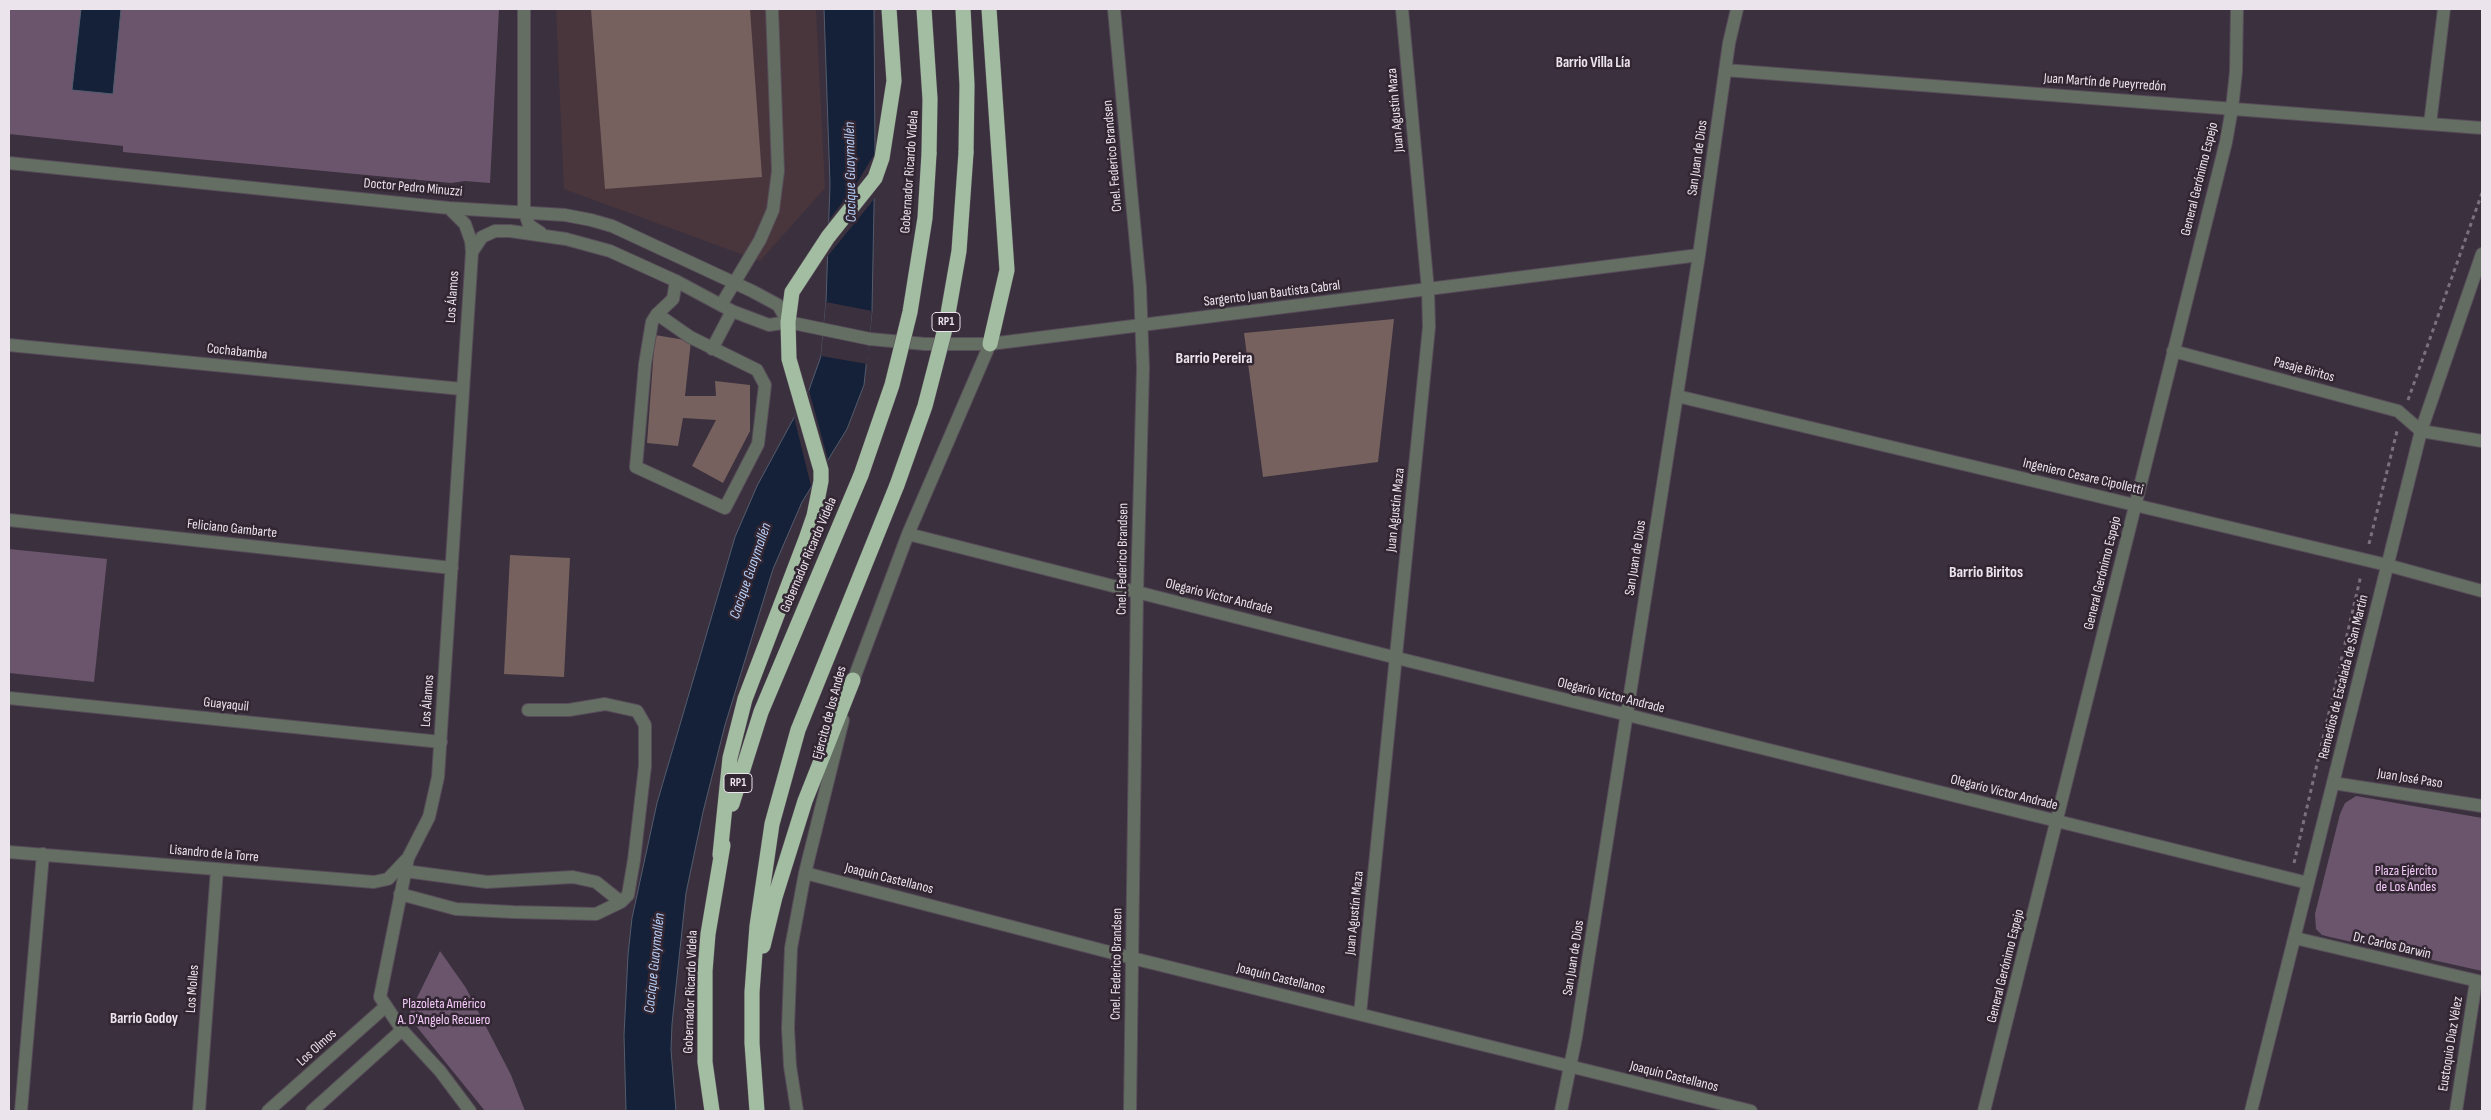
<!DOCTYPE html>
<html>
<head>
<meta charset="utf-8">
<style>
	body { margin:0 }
	#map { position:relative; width:2491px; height:1120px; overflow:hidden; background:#3b303d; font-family:"Sofia Sans Condensed",sans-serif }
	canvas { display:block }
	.frame { position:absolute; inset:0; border:10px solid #ebe4ec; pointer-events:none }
</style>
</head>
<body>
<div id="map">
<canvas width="2491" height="1120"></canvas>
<div class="frame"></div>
</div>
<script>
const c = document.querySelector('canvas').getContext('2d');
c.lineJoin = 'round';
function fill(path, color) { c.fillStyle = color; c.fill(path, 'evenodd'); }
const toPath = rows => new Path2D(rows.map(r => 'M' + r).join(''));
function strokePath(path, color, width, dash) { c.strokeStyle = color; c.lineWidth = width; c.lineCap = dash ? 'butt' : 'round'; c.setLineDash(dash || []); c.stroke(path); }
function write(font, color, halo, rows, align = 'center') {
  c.font = font + ' "Sofia Sans Condensed",sans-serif'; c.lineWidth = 5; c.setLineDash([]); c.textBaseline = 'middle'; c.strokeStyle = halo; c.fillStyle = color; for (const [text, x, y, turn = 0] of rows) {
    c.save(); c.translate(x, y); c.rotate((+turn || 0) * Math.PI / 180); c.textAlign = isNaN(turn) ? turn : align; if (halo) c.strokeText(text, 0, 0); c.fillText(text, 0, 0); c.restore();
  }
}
const industrial = toPath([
	[556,9,816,9,825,188,760,261,564,189]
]);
const green = toPath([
	[9,9,499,9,490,183,465,181,451,183,123,152,123,146,9,134],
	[9,549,107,559,94,682,9,673],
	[2356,796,2482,818,2482,971,2330,937,2322,935,2316,929,2315,914,2340,814,2345,803],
	[440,951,466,988,511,1075,525,1111,485,1111,408,1016]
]);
const water = toPath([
	[81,9,121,9,113,94,72,90,81,9],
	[824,9,874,9,875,153,872,311,864,385,847,429,802,502,773,569,725,725,703,812,686,893,672,1024,671,1050,676,1111,626,1111,624,1035,628,955,632,918,657,803,735,537,757,486,809,390,821,356,826,302,830,184,824,9]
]);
const pier = toPath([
	[875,153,875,198,827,257,829,220,855,186],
	[826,302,872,311,867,364,821,356],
	[809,390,828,460,811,486,794,417]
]);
const building = toPath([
	[591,9,750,9,762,177,605,189],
	[1394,319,1378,462,1263,477,1244,333],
	[655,335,691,341,685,396,716,396,715,381,750,385,750,431,723,483,692,466,716,420,683,418,678,446,647,443],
	[510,555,570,558,564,677,504,674]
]);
const path = toPath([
	[2408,400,2482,193],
	[2369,544,2397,431],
	[2294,863,2361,575]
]);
const minor = toPath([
	[524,9,524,211,529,225,541,233],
	[1114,9,1140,287,1143,368,1137,592,1130,1111],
	[1725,70,2482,128],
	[2430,124,2444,9],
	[9,163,449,208,565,215,591,220,612,226,752,291,778,305,788,322],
	[449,208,465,224,471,241,472,252,438,777,429,817,408,858,380,997,402,1030,440,1071,470,1111],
	[472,252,482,237,495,231,510,231,566,239,610,251,676,281,732,311,769,325,788,322,870,339,925,344,990,344,1699,255],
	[721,305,760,240,773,210,778,171,772,9],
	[657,314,690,337,757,370,765,385,758,444,725,508,636,467,645,364,652,322,657,314,673,299,676,281],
	[9,345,462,389],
	[712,349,732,311],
	[2173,351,2398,411,2421,431],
	[1677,396,2387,565,2482,591],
	[2421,431,2482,441],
	[9,520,452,568],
	[908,534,1397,658,2308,883],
	[850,689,908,534,990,344],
	[9,698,441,742],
	[528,710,569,710,605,704,637,711,645,725,645,766,634,860,628,895,621,902],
	[2333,783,2482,806],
	[9,852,374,882,388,879,406,860],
	[805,873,1132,958,1751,1111],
	[400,894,456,909,513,912,596,914,621,902,596,882,573,877,487,882,405,871],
	[2295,938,2482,982],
	[1360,1014,1429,327,1428,290,1402,9],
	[21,1111,43,854],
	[199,1111,217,869],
	[268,1111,385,1007],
	[312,1111,402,1030],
	[797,1111,790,1066,788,1028,791,948,805,873,843,720],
	[1561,1111,1576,1037,1699,255,1729,43,1737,9],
	[1984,1111,2226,142,2232,108,2236,72,2237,9],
	[2251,1111,2421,431,2482,254],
	[2456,1111,2476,981]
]);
const highway = toPath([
	[924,9,930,99,929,154],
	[963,9,967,85,966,153],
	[989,9,1007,270,990,344],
	[732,804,761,712,861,475],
	[720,855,730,758,745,699,806,539,814,516,821,481,821,470,789,359,788,322,792,292,828,237,875,178,882,158,894,81,889,9],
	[763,946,775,897,805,801,853,680],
	[712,1111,705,1062,705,971,708,934,723,845],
	[757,1111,752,1043,752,992,757,926,772,824,798,730,897,485]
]);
const highwayBridge = toPath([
	[861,475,892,385,910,312,925,218,929,154],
	[897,485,925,406,946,325,959,251,966,153]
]);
const shields = [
	[946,322,28],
	[738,783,28]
];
const shieldNames = [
	["RP1",946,322],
	["RP1",738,783]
];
const streetNames = [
	["Juan Martín de Pueyrredón",2105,83,4],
	["Juan Agustín Maza",1396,110,-95],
	["Cnel. Federico Brandsen",1113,156,-95],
	["San Juan de Dios",1698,158,-82],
	["Gobernador Ricardo Videla",910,172,-86],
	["General Gerónimo Espejo",2200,179,-76],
	["Doctor Pedro Minuzzi",413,188,5],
	["Sargento Juan Bautista Cabral",1272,294,-7],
	["Los Álamos",453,297,-86],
	["Cochabamba",237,352,6],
	["Pasaje Biritos",2304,370,15],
	["Ingeniero Cesare Cipolletti",2083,477,13],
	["Juan Agustín Maza",1396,510,-84],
	["Feliciano Gambarte",232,529,6],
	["Gobernador Ricardo Videla",809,555,-67],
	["San Juan de Dios",1636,558,-81],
	["Cnel. Federico Brandsen",1123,559,-89],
	["General Gerónimo Espejo",2103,573,-76],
	["Olegario Víctor Andrade",1219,597,14],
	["Remedios de Escalada de San Martín",2344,677,-76],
	["Olegario Víctor Andrade",1611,696,14],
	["Los Álamos",428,701,-86],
	["Guayaquil",226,705,6],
	["Ejército de los Andes",830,713,-75],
	["Juan José Paso",2410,779,9],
	["Olegario Víctor Andrade",2004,793,14],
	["Lisandro de la Torre",214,854,5],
	["Joaquín Castellanos",889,879,14],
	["Juan Agustín Maza",1355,913,-84],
	["Dr. Carlos Darwin",2392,946,13],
	["San Juan de Dios",1574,958,-81],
	["Cnel. Federico Brandsen",1117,964,-89],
	["General Gerónimo Espejo",2006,966,-76],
	["Joaquín Castellanos",1281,979,14],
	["Los Molles",193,989,-86],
	["Gobernador Ricardo Videla",691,992,-88],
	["Eustoquio Díaz Vélez",2451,1044,-81],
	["Los Olmos",317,1048,-42],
	["Joaquín Castellanos",1674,1077,14]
];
const parkNames = [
	["Plaza Ejército",2406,871],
	["de Los Andes",2406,887],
	["Plazoleta Américo",444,1004],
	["A. D'Angelo Recuero",444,1020]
];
const neighbourhoodNames = [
	["Barrio Villa Lía",1593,63],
	["Barrio Godoy",144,1019]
];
const waterNames = [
	["Cacique Guaymallén",851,172,-91],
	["Cacique Guaymallén",751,571,-71],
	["Cacique Guaymallén",655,963,-84]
];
const quarterNames = [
	["Barrio Pereira",1214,359],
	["Barrio Biritos",1986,573]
];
fill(industrial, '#49363d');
fill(green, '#6b556d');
fill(water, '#142138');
strokePath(water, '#545c6e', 1);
fill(pier, '#3b303d');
fill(building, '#76615f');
strokePath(minor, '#574d59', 14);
strokePath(highway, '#574d59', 16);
strokePath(path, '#7b717d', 3, [4, 4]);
strokePath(minor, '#646e63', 12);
strokePath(highway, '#a3bda2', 15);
strokePath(highwayBridge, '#574d59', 16, []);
strokePath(highwayBridge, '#a3bda2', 15);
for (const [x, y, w] of shields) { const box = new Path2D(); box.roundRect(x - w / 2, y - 9.5, w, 19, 4); c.fillStyle = '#312632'; c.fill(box); strokePath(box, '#ebe4ec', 1); }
write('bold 12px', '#ebe4ec', null, shieldNames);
write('14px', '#ebe4ec', '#312632', streetNames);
write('14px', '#f5cbfa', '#312632', parkNames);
write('bold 15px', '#ebe4ec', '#312632', neighbourhoodNames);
write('italic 15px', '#b7cff8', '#312632', waterNames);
write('bold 16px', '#ebe4ec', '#312632', quarterNames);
</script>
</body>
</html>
